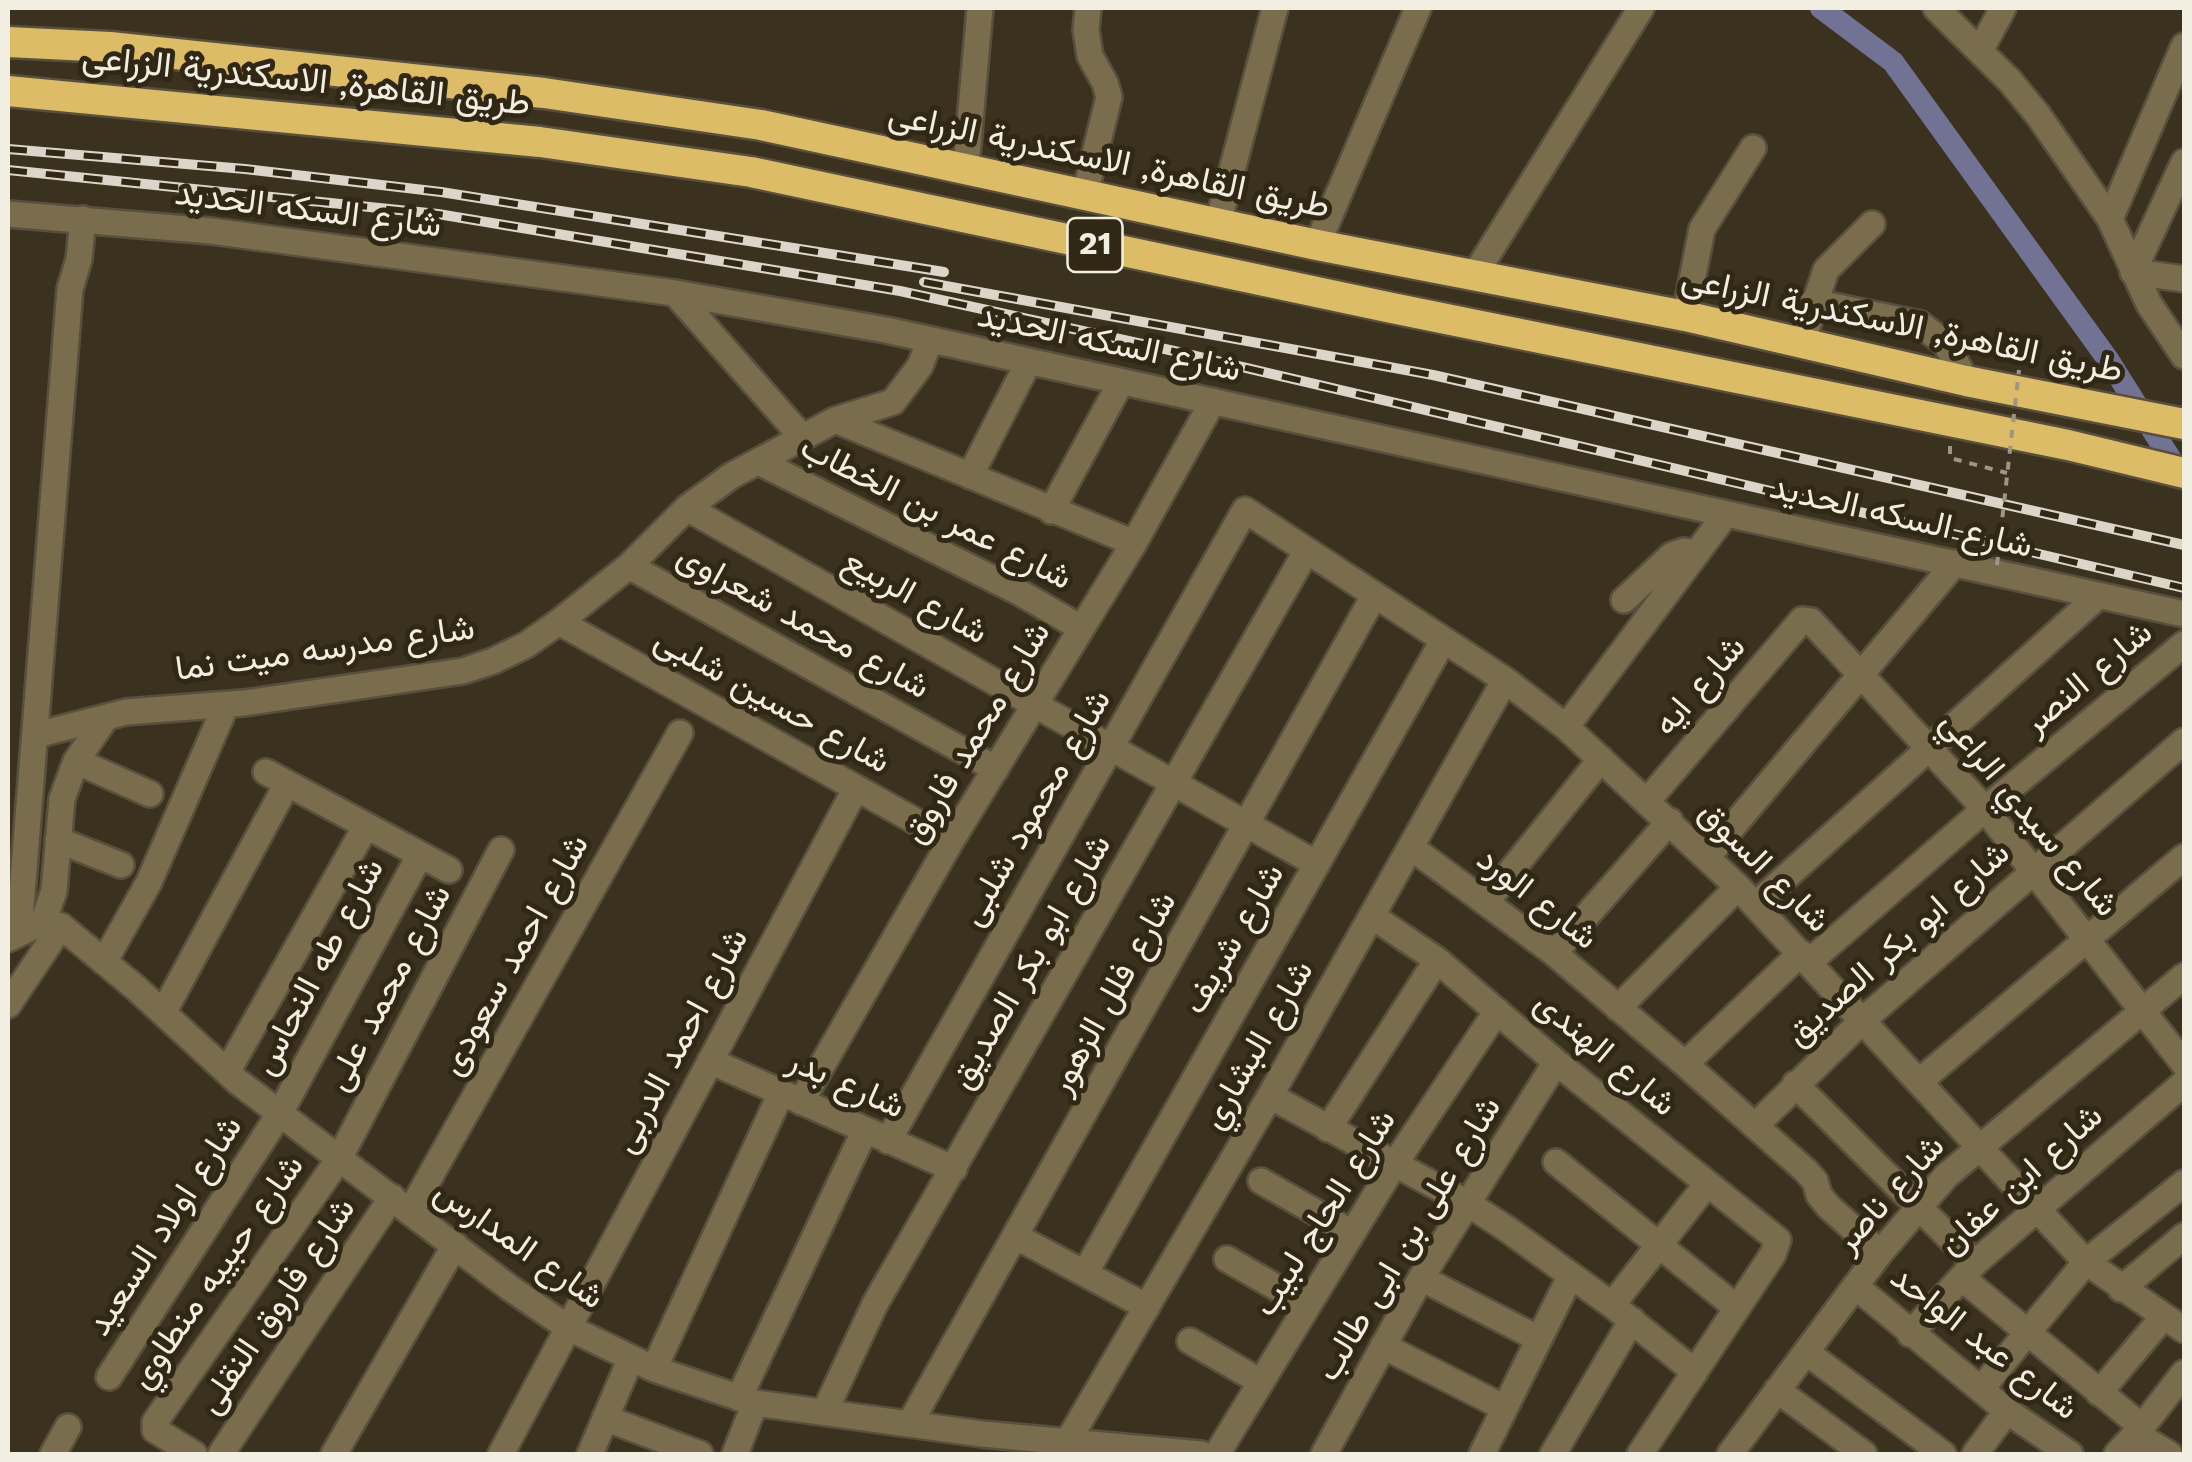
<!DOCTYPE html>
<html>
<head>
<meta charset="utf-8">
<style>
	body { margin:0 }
	#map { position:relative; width:2192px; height:1462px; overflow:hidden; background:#3a321e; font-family:"Work Sans",sans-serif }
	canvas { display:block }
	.frame { position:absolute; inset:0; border:10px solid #f3eee2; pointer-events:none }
</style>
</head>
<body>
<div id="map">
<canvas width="2192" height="1462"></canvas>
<div class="frame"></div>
</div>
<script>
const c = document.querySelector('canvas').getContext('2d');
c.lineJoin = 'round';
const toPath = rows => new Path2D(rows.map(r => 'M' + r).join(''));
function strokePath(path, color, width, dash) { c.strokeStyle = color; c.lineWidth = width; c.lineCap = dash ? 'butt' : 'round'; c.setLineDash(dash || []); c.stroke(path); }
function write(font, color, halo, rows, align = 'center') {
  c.font = font + ' "Work Sans",Vazirmatn,sans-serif'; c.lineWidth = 10; c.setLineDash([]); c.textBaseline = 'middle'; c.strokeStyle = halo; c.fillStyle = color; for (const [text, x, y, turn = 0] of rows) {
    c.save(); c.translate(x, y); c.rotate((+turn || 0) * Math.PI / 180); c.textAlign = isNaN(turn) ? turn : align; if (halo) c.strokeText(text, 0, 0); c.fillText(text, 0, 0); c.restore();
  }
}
const canal = toPath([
	[1821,8,1893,62,2109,361,2182,477]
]);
const path = toPath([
	[1950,446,1950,458,2007,473]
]);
const minor = toPath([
	[1936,8,2010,81,2038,115,2110,219,2149,304,2184,356],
	[1980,51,2003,8],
	[2184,162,2133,272,2184,279],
	[966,167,980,8],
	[1085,194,1109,97,1105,83,1090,56,1086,30,1088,8],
	[8,214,211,231,675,293,886,330,2184,614],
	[2110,219,2184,46],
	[1218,223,1275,8],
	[1317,245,1418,8],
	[1474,276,1641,8],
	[675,293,803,438],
	[1813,302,1920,324,1946,344,1966,381],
	[1685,316,1702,229,1753,148],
	[1802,342,1826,270,1872,224],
	[835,420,1134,543],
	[759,462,1017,591,1081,628],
	[970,476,1028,363],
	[687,508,1317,864],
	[1051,511,1121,382],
	[629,566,996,769],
	[1624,600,1672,555,1684,551,1697,553],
	[559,622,951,841],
	[1566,727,1726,514],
	[36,735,126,712,244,703,463,671,493,661,526,645,559,622,629,566,687,508,731,476,835,420,893,402,920,366,930,340],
	[76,761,150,794],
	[266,772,449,870],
	[1648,800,1802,620,1811,621,1985,809,2184,1064],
	[58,840,121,865],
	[1412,848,1554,953,1685,1064,1805,1170,1815,1181,1819,1195,1828,1206,1880,1253],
	[1708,856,1955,563],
	[1486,902,1601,759],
	[1755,905,2097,597],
	[1372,916,1437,960,1556,1062,1778,1240,1773,1254,1640,1454],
	[43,922,54,891,62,799,76,761,105,719],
	[19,932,70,289,79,259,83,219],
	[8,939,43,922,61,926,136,988,237,1081,510,1288,567,1327,654,1369,755,1403,982,1434,1201,1454],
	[1554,953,1670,821],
	[104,962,149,882,226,705],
	[1809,962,1985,809,2184,644],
	[8,1005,61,926],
	[1618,1008,1738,887],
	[163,1013,287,784],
	[710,1061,954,1169],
	[1685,1064,1801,953],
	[227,1072,366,826],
	[1920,1081,2184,857],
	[1795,1084,1975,1263],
	[1270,1096,1467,1203,1507,1229,1612,1305,1695,1372],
	[801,1102,951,841,1134,543,1213,401],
	[1755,1126,1863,1020,2184,741],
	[1328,1129,1437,960],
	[888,1141,1245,510,1505,680,1566,727,1738,887,2086,1262,2184,1330],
	[1556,1162,1737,1308],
	[1261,1181,1352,1233],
	[410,1212,680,733],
	[1017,1237,1147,1307],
	[1227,1259,1307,1305],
	[1085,1273,1443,641],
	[1421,1278,1539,1339],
	[1962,1278,2142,1427,2117,1454],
	[1855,1286,2007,1411,2070,1454],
	[2121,1289,2184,1236],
	[1612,1305,1707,1184],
	[1910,1334,1975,1263,2184,1083],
	[1190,1341,1261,1382],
	[1383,1346,1505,1408],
	[1806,1352,1943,1454],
	[654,1369,781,1093],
	[109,1377,280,1113,420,855],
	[1981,1389,2086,1262,2184,1183],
	[1777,1390,1864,1454],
	[2099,1393,2164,1316],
	[739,1398,865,1130],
	[825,1411,875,1304,1306,552],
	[605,1418,700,1454],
	[910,1423,1374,596],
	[2141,1437,2169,1454],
	[1068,1441,1270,1096,1505,680],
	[2140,1443,2142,1427,2184,1373],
	[53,1454,68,1427],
	[194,1454,155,1430,155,1422,339,1159,501,850],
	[221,1454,392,1197],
	[334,1454,455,1245],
	[501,1454,856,788],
	[590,1454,631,1358],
	[735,1454,755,1403],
	[1217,1454,1394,1165,1497,1011],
	[1324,1454,1421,1278,1556,1062],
	[1482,1454,1571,1275],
	[1553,1454,1632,1320],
	[1730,1454,1880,1253,1946,1176,2184,976],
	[1975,1454,2007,1411]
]);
const highway = toPath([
	[8,42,110,47,544,93,761,125,1317,245,1685,316,1966,381,2184,424],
	[8,91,540,142,751,172,1392,308,2068,445,2184,473]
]);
const rail = toPath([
	[8,149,245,169,441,192,944,272],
	[8,170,438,214,900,291,1174,351,2184,588],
	[924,282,1433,375,2184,545]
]);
const pathBridge = toPath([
	[1997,565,2019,370]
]);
const shields = [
	[1095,245,55]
];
const shieldNames = [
	["21",1095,245]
];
const streetNames = [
	["طريق القاهرة, الاسكندرية الزراعى",306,81,6],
	["طريق القاهرة, الاسكندرية الزراعى",1109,161,12],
	["شارع السكه الحديد",308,210,7],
	["طريق القاهرة, الاسكندرية الزراعى",1902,325,12],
	["شارع السكه الحديد",1109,343,12],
	["شارع عمر بن الخطاب",936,513,27],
	["شارع السكه الحديد",1901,517,13],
	["شارع الربيع",915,597,29],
	["شارع محمد شعراوى",803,622,29],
	["شارع مدرسه ميت نما",325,649,-8],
	["شارع النصر",2088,678,-40],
	["شارع ايه",1700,686,-49],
	["شارع حسين شلبى",772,701,29],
	["شارع محمد فاروق",977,733,-59],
	["شارع محمود شلبى",1036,808,-60],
	["شارع سيدي الراعي",2029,814,50],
	["شارع السوق",1764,867,45],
	["شارع الورد",1537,899,38],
	["شارع شريف",1234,939,-60],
	["شارع ابو بكر الصديق",1898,944,-42],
	["شارع احمد سعودى",515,955,-61],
	["شارع ابو بكر الصديق",1031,962,-60],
	["شارع طه النحاس",319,967,-62],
	["شارع محمد على",389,988,-62],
	["شارع فلل الزهور",1113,993,-61],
	["شارع احمد الدربى",681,1041,-62],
	["شارع البشاري",1258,1045,-60],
	["شارع الهندى",1605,1054,40],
	["شارع بدر",846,1084,24],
	["شارع ابن عفان",2021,1180,-42],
	["شارع ناصر",1890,1194,-48],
	["شارع الحاج لبيب",1325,1213,-58],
	["شارع اولاد السعيد",165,1226,-57],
	["شارع على بن ابى طالب",1409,1239,-59],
	["شارع المدارس",519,1245,35],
	["شارع حبيبه منطاوي",217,1272,-55],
	["شارع فاروق النقلى",277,1306,-56],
	["شارع عبد الواحد",1984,1343,38]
];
strokePath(canal, '#727394', 22);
strokePath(minor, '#58503d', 30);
strokePath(highway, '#58503d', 35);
strokePath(path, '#9d9687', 4, [8, 8]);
strokePath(minor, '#7a6d4d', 25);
strokePath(highway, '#ddbc67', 30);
strokePath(rail, '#dbd6c9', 10);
strokePath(rail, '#302814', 6, [19]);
strokePath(pathBridge, '#9d9687', 4, [8, 8]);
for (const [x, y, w] of shields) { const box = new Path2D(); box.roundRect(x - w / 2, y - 27, w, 54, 8); c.fillStyle = '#302814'; c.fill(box); strokePath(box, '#f3eee2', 2.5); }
write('bold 32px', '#f3eee2', null, shieldNames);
write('35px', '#f3eee2', '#302814', streetNames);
</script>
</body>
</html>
